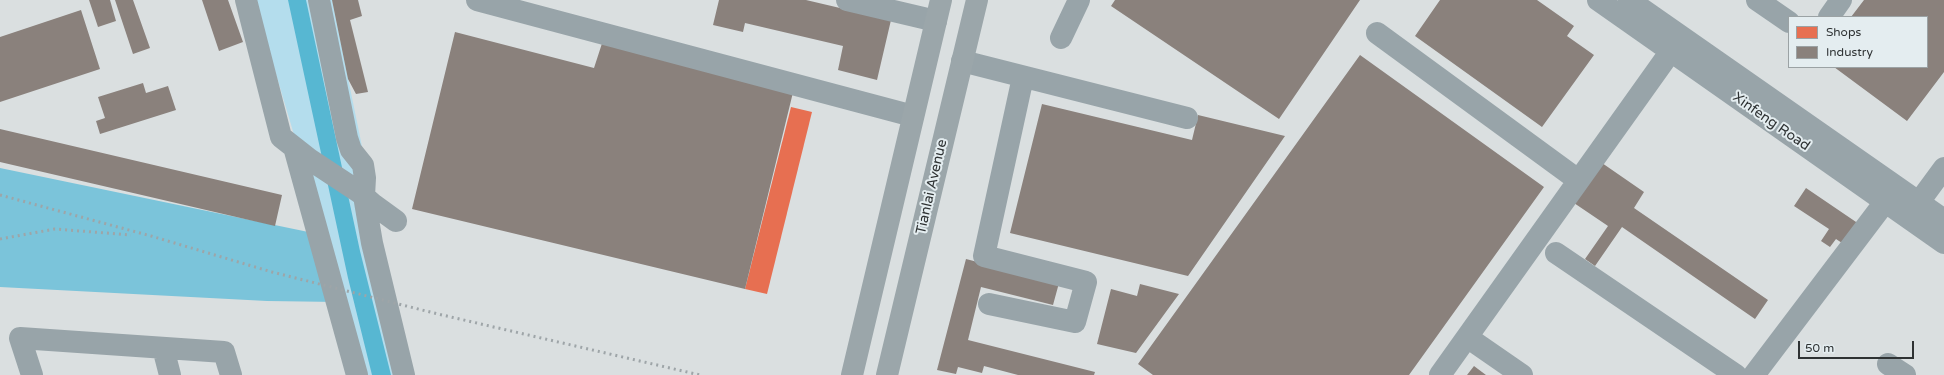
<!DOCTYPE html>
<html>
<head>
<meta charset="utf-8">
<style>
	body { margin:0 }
	#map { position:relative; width:1944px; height:375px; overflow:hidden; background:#dadfe0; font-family:"Varela Round",sans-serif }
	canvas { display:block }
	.legend { position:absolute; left:1788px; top:16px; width:140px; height:52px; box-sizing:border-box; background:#e4edf0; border:1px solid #9ba2a4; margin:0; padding:5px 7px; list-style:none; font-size:12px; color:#2e3233 }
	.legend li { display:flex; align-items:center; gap:8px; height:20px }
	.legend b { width:20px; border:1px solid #9ba2a4 }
	.scale { position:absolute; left:1798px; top:341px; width:116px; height:18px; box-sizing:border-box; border:2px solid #2e3233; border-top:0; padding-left:5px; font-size:12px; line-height:14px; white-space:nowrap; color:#2e3233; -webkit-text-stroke:3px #e4edf0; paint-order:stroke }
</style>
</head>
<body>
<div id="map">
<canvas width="1944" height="375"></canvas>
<ul class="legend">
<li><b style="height:11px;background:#e76f51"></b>Shops</li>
<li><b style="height:11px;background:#8a817c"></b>Industry</li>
</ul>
<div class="scale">50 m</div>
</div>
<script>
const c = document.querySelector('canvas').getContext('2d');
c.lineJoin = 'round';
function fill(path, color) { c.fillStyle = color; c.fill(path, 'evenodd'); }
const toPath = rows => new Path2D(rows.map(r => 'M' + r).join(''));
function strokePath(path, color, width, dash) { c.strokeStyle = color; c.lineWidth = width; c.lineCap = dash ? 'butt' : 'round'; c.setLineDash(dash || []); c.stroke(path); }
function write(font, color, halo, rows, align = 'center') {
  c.font = font + ' "Varela Round",sans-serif'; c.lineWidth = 4; c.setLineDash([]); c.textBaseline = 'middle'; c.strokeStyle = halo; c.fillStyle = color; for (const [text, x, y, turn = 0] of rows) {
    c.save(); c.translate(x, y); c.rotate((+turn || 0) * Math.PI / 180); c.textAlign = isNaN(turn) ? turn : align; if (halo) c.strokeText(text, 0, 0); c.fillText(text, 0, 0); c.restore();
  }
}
const green = toPath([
	[254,0,332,0,374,205,413,375,357,375,333,266]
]);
const forest = toPath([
	[0,168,318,234,338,302,267,301,0,287]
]);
const water = toPath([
	[288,0,306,0,360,251,391,375,372,375,348,278]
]);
const shops = toPath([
	[791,107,812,112,767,294,745,289]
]);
const industry = toPath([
	[89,0,110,0,116,21,98,27],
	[115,0,133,0,150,48,133,54],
	[202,0,228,0,243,42,219,51],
	[332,0,358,0,362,16,350,20,368,92,356,94,348,79],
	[719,0,806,0,891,20,877,80,838,70,843,46,745,23,743,32,713,25],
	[1115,0,1360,0,1279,119,1111,6],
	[1440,0,1537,0,1574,26,1567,36,1594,55,1542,127,1415,36],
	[1864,0,1944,0,1944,72,1907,121,1834,67,1927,67,1927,17,1851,17],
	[81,10,100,69,0,102,0,37],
	[607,28,797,76,745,289,412,209,455,32,594,68],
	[1360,55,1544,187,1409,375,1153,375,1138,364],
	[143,83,146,93,168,86,176,110,100,134,96,121,105,118,98,97],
	[1042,104,1192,140,1198,115,1285,136,1188,276,1010,233],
	[0,129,282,195,275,226,0,162],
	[1602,163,1644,192,1634,208,1768,300,1755,319,1622,227,1595,266,1585,259,1608,226,1574,203],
	[1806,188,1859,224,1845,245,1836,239,1830,247,1821,241,1829,229,1794,206],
	[966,259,1059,283,1053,305,981,287,968,340,1095,372,1094,375,1018,375,984,366,982,373,958,367,956,374,937,370],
	[1140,284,1179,294,1136,353,1097,344,1111,289,1137,296],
	[1474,366,1486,375,1467,375]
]);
const minor = toPath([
	[246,0,281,137,309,159,359,192,374,205,396,221],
	[319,0,347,138,351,150,363,165,365,178,364,196,372,243,404,375],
	[477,0,913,116],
	[847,0,936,21],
	[1598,0,1944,243],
	[1629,0,1944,220],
	[1757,0,1789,22],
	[1829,17,1841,0],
	[1377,33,1578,180],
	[1061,38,1079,0],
	[962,61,1187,118],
	[294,147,357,375],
	[1919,202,1944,168],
	[1556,253,1736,375],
	[989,304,1075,322,1086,282,984,256,1023,77],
	[1467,337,1522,375],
	[163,348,170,375],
	[1888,364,1905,375],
	[32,375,20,338,224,352,231,375],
	[1440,375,1671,51],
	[1754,375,1885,202]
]);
const major = toPath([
	[852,375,941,0],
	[887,375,977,0]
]);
const rail = toPath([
	[0,195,151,236,272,272,438,314,700,375],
	[0,239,55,229,131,235]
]);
const streetNames = [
	["Xinfeng Road",1771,122,35],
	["Tianlai Avenue",932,187,-77]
];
fill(green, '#b4dded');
fill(forest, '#7bc4da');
fill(water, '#57b7d2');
fill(shops, '#e76f51');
fill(industry, '#8a817c');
strokePath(minor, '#98a4a9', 22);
strokePath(major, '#9ba6aa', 22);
strokePath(rail, '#9ea5a8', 3, [2, 4]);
write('14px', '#2e3233', '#e4edf0', streetNames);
</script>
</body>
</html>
